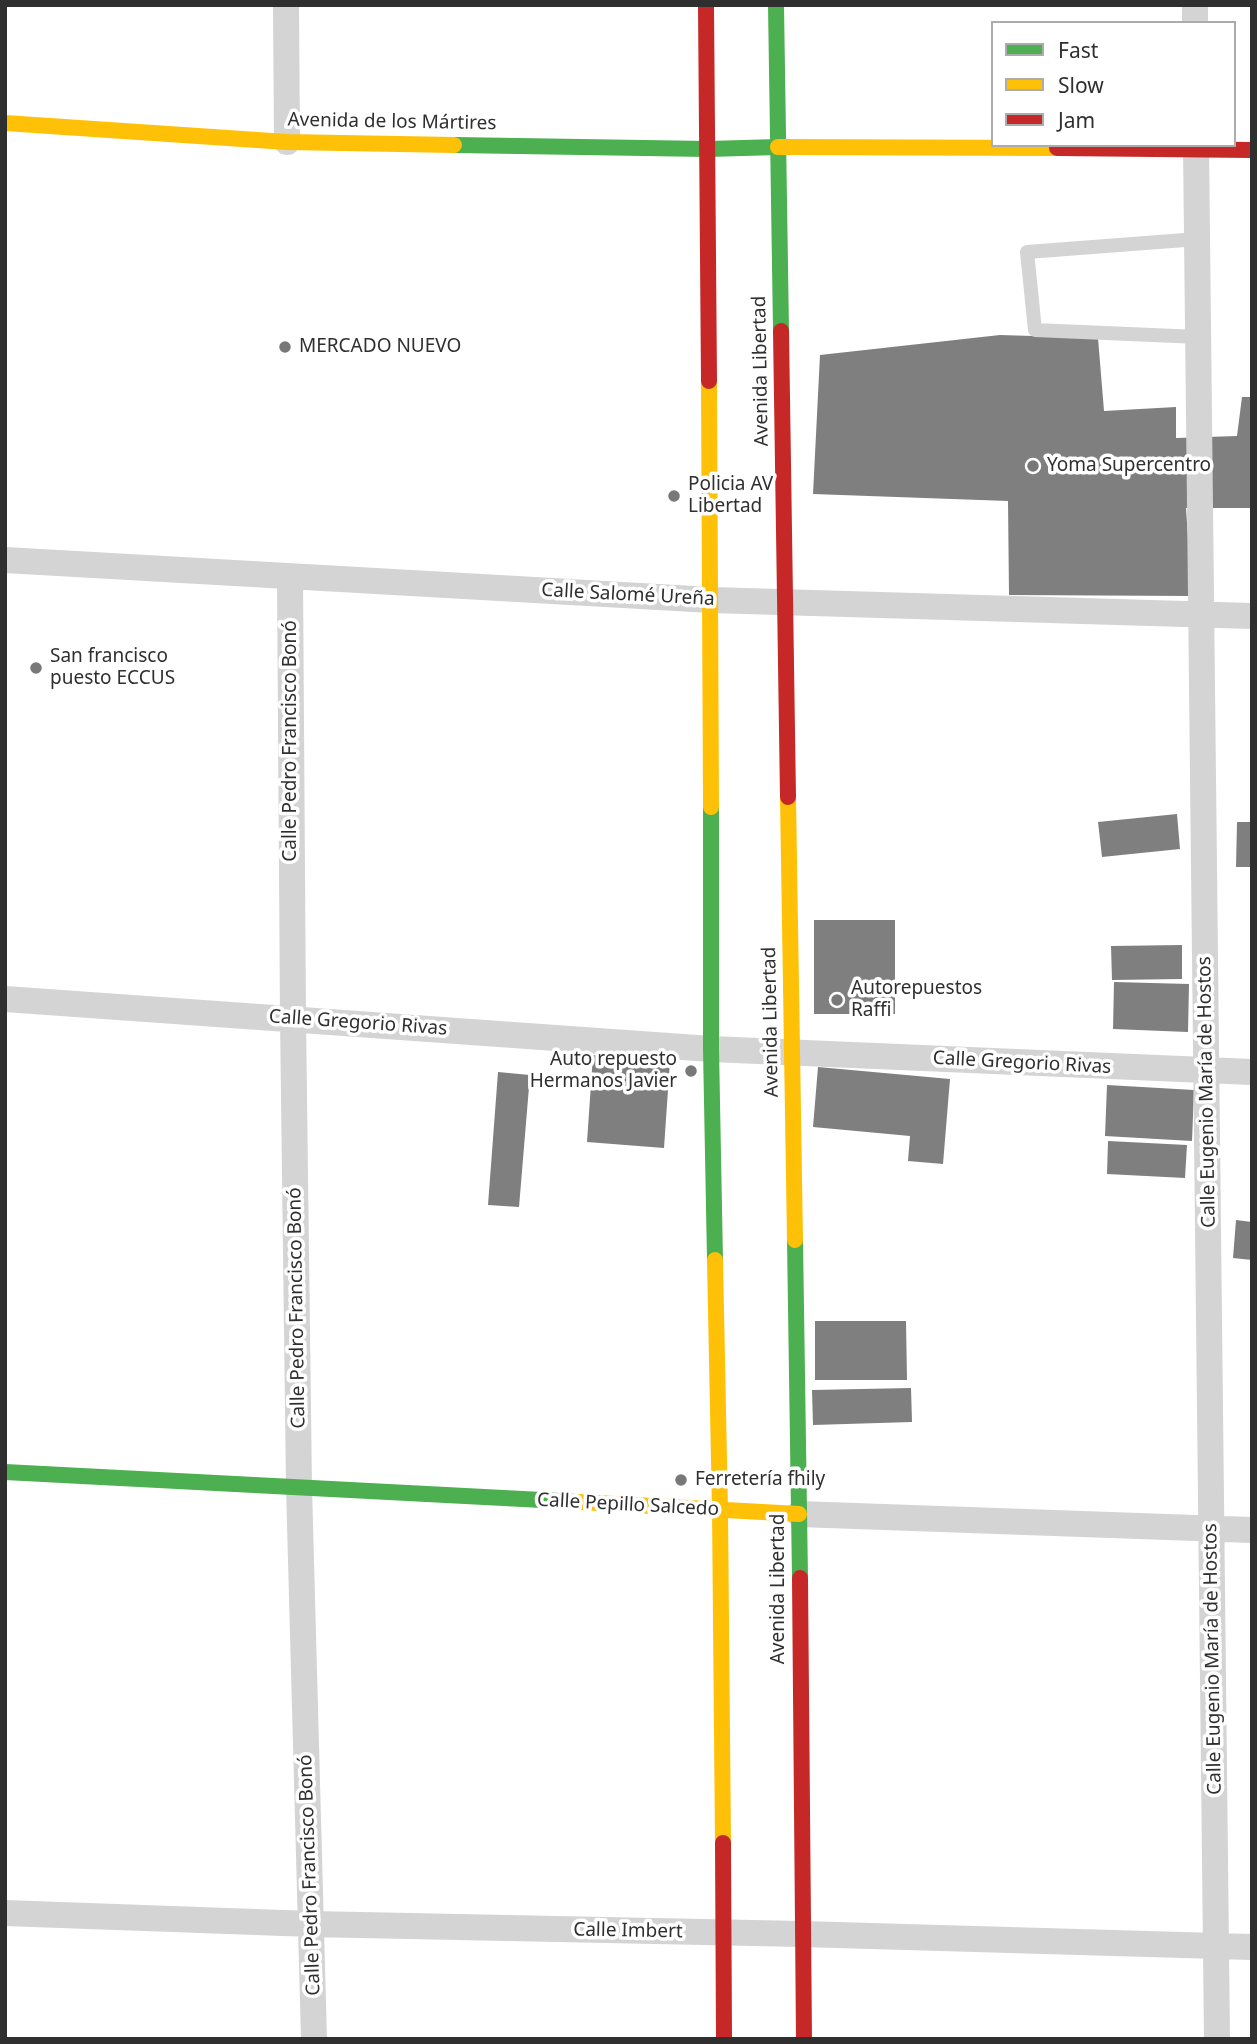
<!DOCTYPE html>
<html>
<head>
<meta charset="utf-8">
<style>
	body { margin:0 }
	#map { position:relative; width:1257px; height:2044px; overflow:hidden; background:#fff; font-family:"Noto Sans",sans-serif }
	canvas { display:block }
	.frame { position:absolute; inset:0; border:7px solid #2f2f2f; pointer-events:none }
	.legend { position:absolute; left:991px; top:21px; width:245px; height:126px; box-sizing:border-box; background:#fff; border:2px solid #acacac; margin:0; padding:9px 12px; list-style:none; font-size:21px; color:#2f2f2f }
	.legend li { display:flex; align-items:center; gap:14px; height:35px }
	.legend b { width:35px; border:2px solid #acacac }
</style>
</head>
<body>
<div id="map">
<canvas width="1257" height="2044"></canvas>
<div class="frame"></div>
<ul class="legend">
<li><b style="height:9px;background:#4caf50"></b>Fast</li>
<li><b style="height:9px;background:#ffc107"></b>Slow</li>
<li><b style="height:9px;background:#c62828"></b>Jam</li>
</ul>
</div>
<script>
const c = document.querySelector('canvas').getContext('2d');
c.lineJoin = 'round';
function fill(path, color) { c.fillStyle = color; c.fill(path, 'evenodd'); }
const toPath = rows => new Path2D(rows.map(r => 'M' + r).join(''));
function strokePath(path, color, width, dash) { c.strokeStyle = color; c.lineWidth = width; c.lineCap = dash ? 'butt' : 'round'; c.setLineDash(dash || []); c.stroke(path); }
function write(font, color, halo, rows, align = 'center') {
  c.font = font + ' "Noto Sans",sans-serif'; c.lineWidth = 7; c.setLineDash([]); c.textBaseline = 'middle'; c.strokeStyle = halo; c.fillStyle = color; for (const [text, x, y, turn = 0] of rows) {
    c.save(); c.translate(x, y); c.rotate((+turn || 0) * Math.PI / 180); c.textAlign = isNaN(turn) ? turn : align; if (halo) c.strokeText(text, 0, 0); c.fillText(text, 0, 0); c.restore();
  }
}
const building = toPath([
	[1000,335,1098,338,1104,411,1176,407,1176,438,1237,436,1242,397,1252,397,1252,508,1186,508,1192,596,1009,595,1008,501,813,494,820,355],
	[1177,814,1180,849,1102,857,1098,822],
	[1237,822,1252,822,1252,867,1236,867],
	[814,920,895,920,895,1014,814,1014],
	[1182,945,1182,979,1112,980,1111,946],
	[1114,982,1189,984,1188,1032,1113,1029],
	[593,1055,670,1061,664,1148,587,1142],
	[818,1067,950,1079,943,1164,908,1161,910,1136,813,1127],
	[498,1072,530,1075,519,1207,488,1205],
	[1107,1085,1194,1090,1192,1141,1105,1136],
	[1108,1141,1187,1145,1185,1178,1107,1174],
	[1236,1220,1252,1222,1252,1260,1233,1258],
	[815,1321,906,1321,907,1380,815,1380],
	[911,1388,912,1422,813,1425,812,1390]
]);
const lane = toPath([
	[1198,239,1027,252,1035,330,1199,337]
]);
const street = toPath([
	[286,5,287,142],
	[1195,5,1195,23],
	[1196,145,1217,2039],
	[5,560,711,600,1252,616],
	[290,577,293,1018,299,1487,314,2039],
	[5,999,711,1049,1252,1072],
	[799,1514,1252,1530],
	[5,1913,311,1924,802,1934,1252,1947]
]);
const fast = toPath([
	[776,5,781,331],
	[454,145,708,149,778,147],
	[711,807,711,1049,715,1260],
	[795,1240,800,1578],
	[5,1472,561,1501]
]);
const slow = toPath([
	[5,123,287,142,454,145],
	[778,147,1057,148],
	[709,381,711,807],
	[788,797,795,1240],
	[715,1260,720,1510,723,1843],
	[561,1501,799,1514]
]);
const jam = toPath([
	[706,5,709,381],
	[1057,148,1252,150],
	[781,331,788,797],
	[800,1578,804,2039],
	[723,1843,724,2039]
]);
const markers = [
	[285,347,7,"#787878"],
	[1033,466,7,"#787878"],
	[674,496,7,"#787878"],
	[36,668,7,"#787878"],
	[837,1000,7,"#787878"],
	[691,1071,7,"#787878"],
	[681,1480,7,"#787878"]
];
const streetNames = [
	["Avenida de los Mártires",392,122,1],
	["Avenida Libertad",761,371,-91],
	["Calle Salomé Ureña",628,595,3],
	["Calle Pedro Francisco Bonó",291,741,-90],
	["Avenida Libertad",771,1022,-91],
	["Calle Gregorio Rivas",358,1023,4],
	["Calle Gregorio Rivas",1022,1063,3],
	["Calle Eugenio María de Hostos",1207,1092,-91],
	["Calle Pedro Francisco Bonó",297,1308,-91],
	["Calle Pepillo Salcedo",628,1505,3],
	["Avenida Libertad",779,1589,-90],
	["Calle Eugenio María de Hostos",1213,1659,-91],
	["Calle Pedro Francisco Bonó",310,1875,-92],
	["Calle Imbert",628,1931,1]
];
const poiNames = [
	["MERCADO NUEVO",299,347],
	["Yoma Supercentro",1047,466],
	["Policia AV",688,485],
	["Libertad",688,507],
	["San francisco",50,657],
	["puesto ECCUS",50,679],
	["Autorepuestos",851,989],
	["Raffi",851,1011],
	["Auto repuesto",677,1060,"right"],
	["Hermanos Javier",677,1082,"right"],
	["Ferretería fhily",695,1480]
];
fill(building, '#7f7f7f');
strokePath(lane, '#d4d4d4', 14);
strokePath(street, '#d4d4d4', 26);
strokePath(fast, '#4caf50', 16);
strokePath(slow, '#ffc107', 16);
strokePath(jam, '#c62828', 16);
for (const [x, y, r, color] of markers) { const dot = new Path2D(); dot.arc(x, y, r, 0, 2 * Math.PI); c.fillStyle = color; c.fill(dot); strokePath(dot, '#fff', 2.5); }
write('19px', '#2f2f2f', '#fff', streetNames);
write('19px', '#2f2f2f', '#fff', poiNames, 'left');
</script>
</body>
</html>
